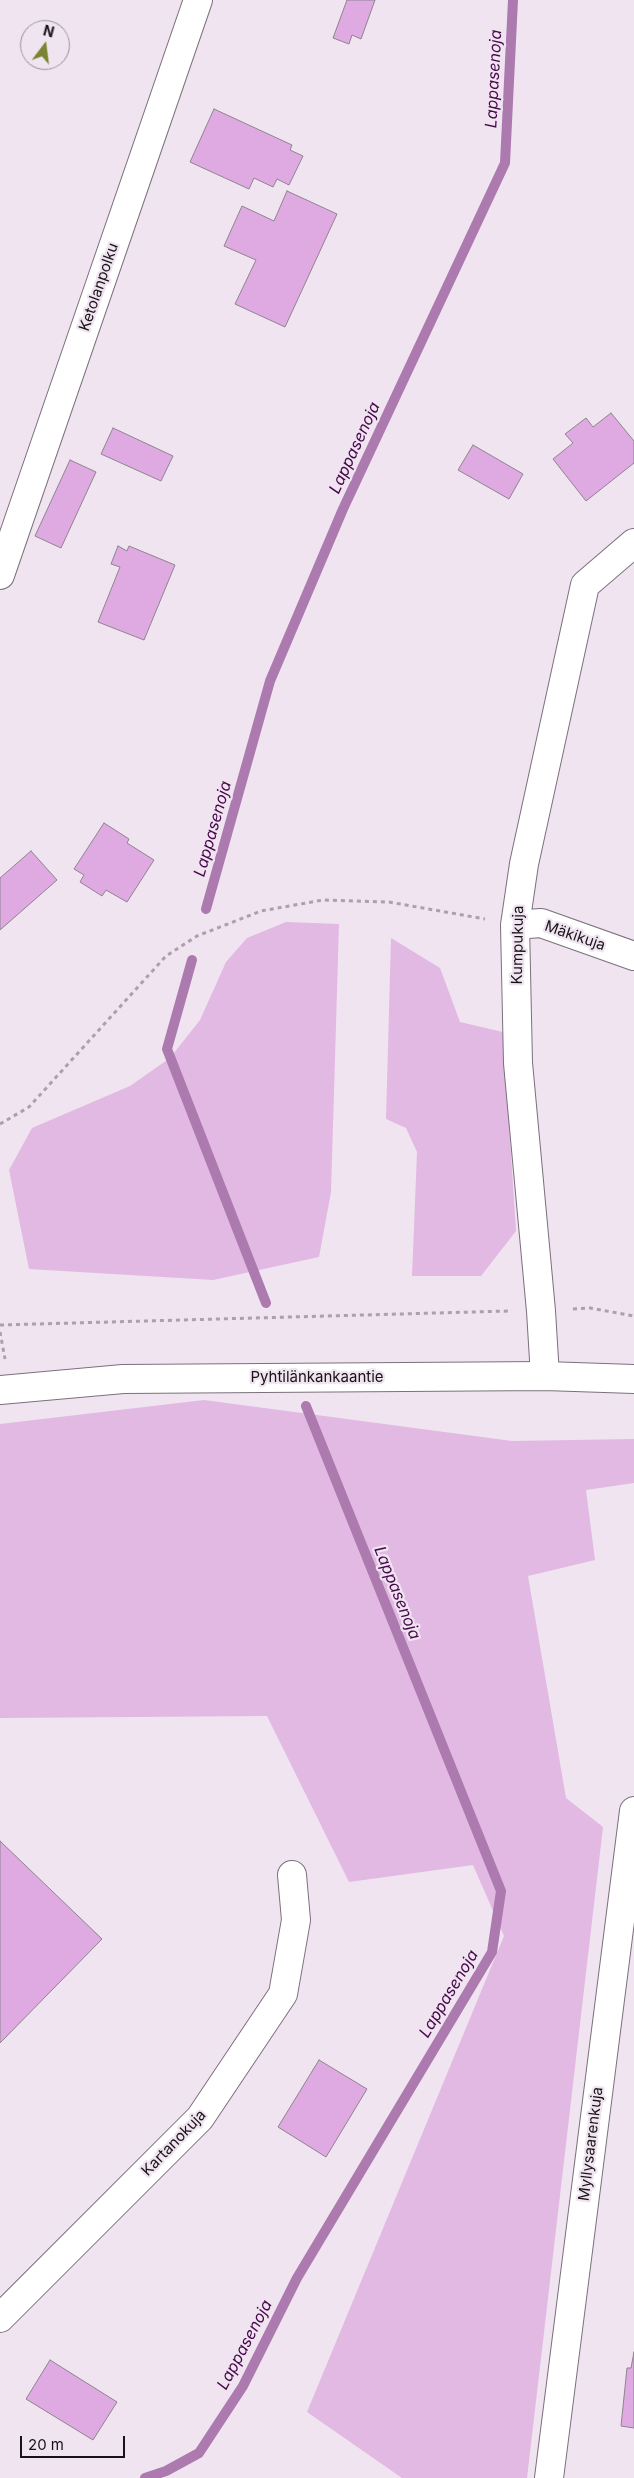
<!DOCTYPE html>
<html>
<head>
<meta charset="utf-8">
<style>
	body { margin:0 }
	#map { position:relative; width:634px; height:2478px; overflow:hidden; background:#f0e4f1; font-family:Inter,sans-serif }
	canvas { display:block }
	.north { position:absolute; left:20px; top:20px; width:50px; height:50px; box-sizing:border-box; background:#f0e4f1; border:1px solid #99909a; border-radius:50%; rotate:15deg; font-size:14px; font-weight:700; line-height:20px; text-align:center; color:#171317 }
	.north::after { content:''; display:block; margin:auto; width:18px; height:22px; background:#7b8430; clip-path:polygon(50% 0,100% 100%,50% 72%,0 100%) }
	.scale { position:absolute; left:20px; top:2436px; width:105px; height:22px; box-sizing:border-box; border:2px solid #171317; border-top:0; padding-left:6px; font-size:15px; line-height:18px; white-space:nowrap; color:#171317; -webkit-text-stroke:4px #f0e4f1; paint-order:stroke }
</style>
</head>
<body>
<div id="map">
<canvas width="634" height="2478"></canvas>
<div class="north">N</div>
<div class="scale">20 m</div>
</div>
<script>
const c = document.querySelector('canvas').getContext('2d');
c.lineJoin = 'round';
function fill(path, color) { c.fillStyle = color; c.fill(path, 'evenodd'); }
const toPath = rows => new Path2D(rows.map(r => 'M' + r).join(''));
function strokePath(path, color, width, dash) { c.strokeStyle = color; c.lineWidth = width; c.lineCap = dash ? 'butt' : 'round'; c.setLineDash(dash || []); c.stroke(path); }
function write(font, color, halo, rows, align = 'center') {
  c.font = font + ' Inter,sans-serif'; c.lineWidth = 4.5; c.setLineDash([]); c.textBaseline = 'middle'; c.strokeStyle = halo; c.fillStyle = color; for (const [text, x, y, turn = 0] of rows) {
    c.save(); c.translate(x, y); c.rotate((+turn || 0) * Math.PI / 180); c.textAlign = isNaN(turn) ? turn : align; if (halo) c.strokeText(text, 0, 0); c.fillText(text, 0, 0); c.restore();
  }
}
const green = toPath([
	[286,922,339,924,331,1192,319,1257,213,1280,29,1269,9,1170,32,1128,130,1086,170,1058,200,1020,226,962,247,938],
	[391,938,440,968,460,1022,503,1032,516,1231,481,1276,412,1276,417,1152,406,1128,386,1119],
	[204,1400,512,1441,634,1439,634,1483,586,1490,595,1560,528,1576,566,1798,603,1827,527,2478,402,2478,307,2412,504,1936,473,1865,349,1882,267,1716,0,1718,0,1424]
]);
const stream = toPath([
	[206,909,270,681,343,509,505,163,513,0],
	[192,960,167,1049,266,1303],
	[145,2478,166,2471,199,2453,243,2386,297,2278,492,1952,501,1891,306,1406]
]);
const building = toPath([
	[347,0,375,0,361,39,352,35,349,44,333,38,347,0],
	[214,109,292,145,290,150,303,156,289,185,277,179,273,187,254,178,249,189,190,162,214,109],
	[287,191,337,214,285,327,235,304,256,260,224,246,242,206,274,221,287,191],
	[611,413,634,441,634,463,586,501,553,459,573,443,565,434,586,418,593,427,611,413],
	[113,428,173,456,161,481,101,454,113,428],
	[473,445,523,474,509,499,458,470,473,445],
	[70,460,96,472,61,548,35,536,70,460],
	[118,546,127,551,129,546,175,565,144,640,98,622,120,567,111,564,118,546],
	[104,823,129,839,127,843,154,860,127,902,106,890,102,896,80,882,84,875,74,869,104,823],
	[31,851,57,880,0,930,0,878,31,851],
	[0,1841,102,1939,0,2043,0,1841],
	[319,2060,367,2089,326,2157,278,2127,319,2060],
	[634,2352,634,2428,621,2426,627,2368,631,2368,634,2352],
	[50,2360,117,2402,93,2440,26,2399,50,2360]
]);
const path = toPath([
	[0,1124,29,1107,166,956,197,936,261,911,323,900,389,902,485,919],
	[573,1309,590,1308,634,1316],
	[0,1325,509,1311],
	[0,1332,5,1359]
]);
const minor = toPath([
	[0,575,198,0],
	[515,925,541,923,634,956],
	[545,1376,541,1311,518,1063,515,925,524,864,585,585,634,543],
	[0,2318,200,2118,283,1994,296,1920,292,1875],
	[549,2478,634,1811]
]);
const tertiary = toPath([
	[0,1390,123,1379,545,1376,634,1379]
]);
const streetNames = [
	["Ketolanpolku",99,287,-71],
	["Mäkikuja",575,936,19],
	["Kumpukuja",518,945,-89],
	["Pyhtilänkankaantie",317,1377],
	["Kartanokuja",174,2143,-46],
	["Myllysaarenkuja",591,2144,-83]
];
const waterNames = [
	["Lappasenoja",494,79,-87],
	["Lappasenoja",355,448,-65],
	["Lappasenoja",213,829,-74],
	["Lappasenoja",397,1593,68],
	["Lappasenoja",449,1994,-59],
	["Lappasenoja",245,2345,-62]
];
fill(green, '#e1b9e2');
strokePath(stream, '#ac7aae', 10);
fill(building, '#deaae1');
strokePath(building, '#8e838e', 1);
strokePath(minor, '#7b717c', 30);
strokePath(tertiary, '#7b717c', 30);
strokePath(path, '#aaa1ab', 3, [4, 4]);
strokePath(minor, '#fff', 28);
strokePath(tertiary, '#fff', 28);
write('15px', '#171317', '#f0e4f1', streetNames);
write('italic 16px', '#47074b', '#f0e4f1', waterNames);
</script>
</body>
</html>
